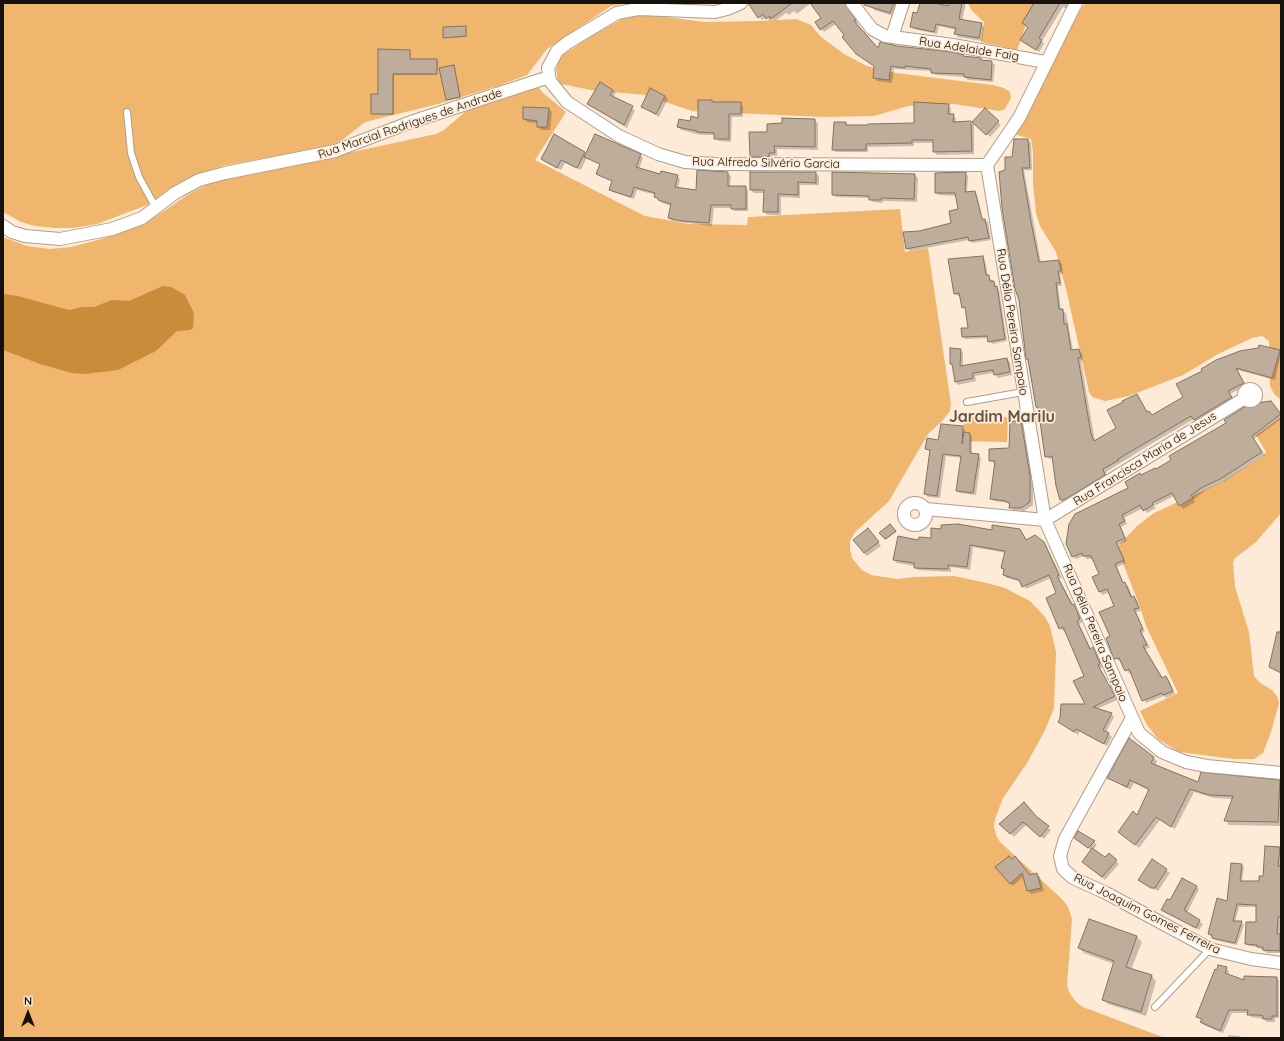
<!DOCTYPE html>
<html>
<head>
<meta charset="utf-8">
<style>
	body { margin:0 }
	#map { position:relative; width:1284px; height:1041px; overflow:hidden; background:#fdebd7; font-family:Quicksand,sans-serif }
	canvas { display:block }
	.frame { position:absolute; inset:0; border:4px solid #16110a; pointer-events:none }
	.north { position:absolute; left:8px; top:993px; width:40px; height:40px; -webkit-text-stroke:3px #fdebd7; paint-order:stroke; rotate:0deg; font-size:11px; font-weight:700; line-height:16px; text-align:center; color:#16110a }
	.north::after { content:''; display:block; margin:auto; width:14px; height:18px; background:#16110a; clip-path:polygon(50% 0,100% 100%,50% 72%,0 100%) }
</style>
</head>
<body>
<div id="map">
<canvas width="1284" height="1041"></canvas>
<div class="frame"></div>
<div class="north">N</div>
</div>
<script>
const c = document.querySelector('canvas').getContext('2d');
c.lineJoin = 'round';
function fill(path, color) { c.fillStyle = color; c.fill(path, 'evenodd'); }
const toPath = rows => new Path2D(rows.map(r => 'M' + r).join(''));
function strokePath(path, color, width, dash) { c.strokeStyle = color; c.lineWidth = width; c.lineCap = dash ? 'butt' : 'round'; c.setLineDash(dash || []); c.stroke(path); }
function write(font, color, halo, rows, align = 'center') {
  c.font = font + ' Quicksand,sans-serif'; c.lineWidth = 3.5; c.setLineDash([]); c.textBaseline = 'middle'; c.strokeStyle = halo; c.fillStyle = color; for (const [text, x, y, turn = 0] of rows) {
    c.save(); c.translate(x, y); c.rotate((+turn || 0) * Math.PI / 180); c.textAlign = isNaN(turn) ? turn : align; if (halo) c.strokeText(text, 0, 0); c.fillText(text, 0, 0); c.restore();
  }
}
const green = toPath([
	[3,3,670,3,671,6,626,3,611,6,547,49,527,75,498,86,438,104,365,122,341,141,327,147,222,166,199,174,176,184,147,205,97,224,73,228,54,228,35,226,21,222,3,212],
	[968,3,1034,3,1017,50,981,42,984,22,972,11],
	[1085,3,1281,3,1281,400,1274,394,1270,386,1269,341,1262,336,1252,338,1218,354,1183,375,1129,396,1105,401,1092,397,1089,392,1067,293,1056,252,1040,226,1036,213,1033,183,1033,152,1031,139,1014,134,1071,25],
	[632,16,658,16,704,22,759,21,796,19,811,25,820,36,844,54,867,66,896,73,993,85,1004,88,1010,92,1011,98,1005,109,1000,111,954,104,908,106,874,116,823,117,692,111,645,95,591,90,561,84,558,80,556,69,561,56,593,35,624,18],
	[535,83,542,92,566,112,535,160,645,216,689,224,747,225,748,217,900,209,905,252,928,248,951,404,950,411,942,421,928,434,889,501,855,532,850,541,850,550,852,558,862,570,871,575,897,579,913,577,954,576,987,583,1005,588,1030,601,1045,617,1050,626,1056,652,1054,708,1045,730,1027,763,1003,798,995,819,994,827,996,835,1000,842,1063,900,1068,907,1072,919,1067,985,1069,992,1076,1002,1083,1007,1165,1038,3,1038,3,237,27,246,50,249,71,247,98,240,145,224,189,194,212,182,436,134,444,130,466,111],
	[964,416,1008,417,1007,442,963,441],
	[1281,417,1281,513,1256,542,1235,558,1233,563,1235,587,1249,632,1254,676,1259,682,1272,690,1278,698,1279,703,1271,732,1263,753,1254,759,1234,759,1179,752,1158,739,1147,725,1140,711,1178,693,1146,626,1140,607,1119,553,1119,545,1137,526,1154,513,1222,482,1262,457,1266,452,1256,435]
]);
const water = toPath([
	[163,286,171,287,185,295,194,313,193,328,190,330,177,331,156,351,118,370,85,374,72,373,40,364,3,350,3,294,18,296,69,310,82,307,94,307,112,300,129,301]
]);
const shadow = toPath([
	[749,3,811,3,797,14,794,11,789,15,786,13,775,21,773,19,770,21,766,17,762,20],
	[812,3,844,3,858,23,857,24,879,50,896,47,963,56,965,57,991,62,995,65,993,82,968,80,965,77,935,75,932,71,894,69,892,83,877,81,874,77,875,67,836,24,824,32,821,29,822,18],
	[872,3,898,3,894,16,874,10,871,6],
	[921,3,966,3,962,21,981,24,984,27,982,41,958,37,956,34,956,30,939,26,937,34,914,29,911,26,918,15],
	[1035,3,1070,3,1067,9,1063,7,1042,41,1044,44,1039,52,1024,43,1029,28,1023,23],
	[465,27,467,37,444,38],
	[379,50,410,51,411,60,438,61,437,75,394,75,394,115,372,114,379,95],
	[454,66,461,98,448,100,447,99],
	[613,90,616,93,613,97,635,110,627,128,588,104],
	[665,96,668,99,659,117,642,107],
	[712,101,714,103,740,103,743,106,743,117,732,117,731,142,718,141,715,135,701,135,681,130,678,127,699,119],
	[948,105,951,108,951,115,956,118,956,123,972,124,985,110,1001,125,990,137,974,123,974,154,937,155,934,151,934,143,914,143,914,146,868,147,868,152,836,152,833,149,846,123,849,126,915,124],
	[549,109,552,112,550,130,541,130,538,127,538,123,527,122,524,118],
	[814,120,818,123,818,150,777,149,777,156,772,156,771,159,754,159,751,156,768,133],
	[554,135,586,155,640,155,643,158,639,169,661,175,677,176,680,179,678,188,696,192,727,173,731,176,730,187,745,187,748,190,748,211,735,211,731,208,714,208,712,226,672,221,669,218,672,206,662,203,656,197,656,195,637,190,634,199,613,192,610,189,613,182,597,174,601,165,587,157,581,170,565,163,561,170,545,162,542,159],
	[1028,140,1031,143,1032,170,1024,170,1041,263,1059,261,1062,264,1063,274,1060,274,1062,286,1058,286,1061,310,1066,313,1073,351,1079,350,1082,353,1083,360,1081,361,1095,441,1117,428,1137,395,1148,413,1152,416,1185,398,1177,385,1279,351,1281,353,1275,380,1237,370,1246,386,1230,394,1234,400,1197,422,1194,419,1151,444,1106,472,1107,478,1064,502,1061,499,1053,459,1049,459,1046,456,1039,409,1037,407,1027,359,1006,171,1013,158],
	[815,173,819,176,819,185,800,185,800,198,781,197,781,215,767,215,764,211,764,193,754,193,751,190],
	[965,173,968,176,967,193,974,192,977,195,983,220,988,222,991,240,972,243,969,240,910,251,907,248,920,232,953,223,959,210,957,196,939,195,936,193],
	[915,175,918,178,917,202,883,201,883,203,873,202,870,198,836,197,833,194],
	[983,258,985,260,988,276,999,290,1007,341,992,344,989,338,965,339,963,336,969,329,967,309,963,307,961,296,958,296,955,294],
	[960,350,963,352,963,366,1007,359,1010,362,1012,375,998,378,994,373,975,376,976,381,958,385,956,382,954,367,951,364],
	[1270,402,1281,414,1281,419,1254,439,1265,455,1225,481,1206,490,1194,499,1195,502,1183,509,1174,496,1154,506,1156,508,1147,513,1143,508,1124,518,1127,524,1121,527,1127,541,1118,545,1126,563,1117,567,1124,584,1128,586,1133,598,1137,600,1141,611,1136,612,1145,632,1142,633,1150,648,1145,649,1163,678,1166,677,1169,680,1175,694,1166,698,1164,696,1146,703,1131,672,1129,673,1126,670,1121,660,1119,661,1116,658,1111,636,1116,606,1109,592,1103,595,1100,592,1100,574,1093,559,1087,559,1084,556,1076,559,1073,556,1129,488,1142,476,1156,470],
	[1021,422,1024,425,1033,487,1033,505,1024,511,1013,510,1008,503,994,501,991,498,995,464,990,460,1010,449],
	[962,427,965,430,965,434,969,434,972,437,972,454,978,455,981,458,976,495,960,493,957,490,962,458,946,456,940,498,928,497,925,494,931,452,926,449],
	[890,525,896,532,886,540,881,533],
	[1020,530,1027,540,1042,541,1046,545,1062,578,1059,579,1083,622,1079,624,1091,649,1096,652,1103,667,1100,668,1117,700,1097,709,1111,714,1114,717,1106,732,1112,737,1107,746,1080,731,1078,735,1059,722,1086,705,1085,676,1065,630,1063,631,1060,628,1057,593,1051,578,1026,589,1022,582,1007,578,1004,575,1005,570,1002,568,1006,553,973,547,970,570,951,567,951,572,918,570,915,566,897,563,894,560,919,541,992,531],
	[871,533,881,546,867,556,864,553],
	[1281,624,1281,673,1271,667],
	[1154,758,1157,761,1155,766,1198,783,1280,781,1281,826,1229,825,1226,821,1233,799,1214,798,1194,792,1175,829,1160,820,1139,848,1123,835,1138,816,1150,791,1134,783,1130,790,1109,778],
	[1038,818,1051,830,1044,839,1027,824,1014,837,1001,824],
	[1075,838,1094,842,1097,845,1093,850,1105,859,1109,854,1119,864,1105,880,1086,865,1092,851],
	[1279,848,1281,849,1281,953,1267,953,1258,947,1249,946,1246,944,1257,923,1257,907,1239,907,1235,922,1241,922,1244,925,1237,945,1215,940,1209,934,1228,902,1241,865,1244,867,1242,882,1260,882,1264,877],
	[1012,860,1018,861,1031,876,1037,874,1040,877,1044,891,1031,894,1028,891,1024,876,1013,886,1010,883],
	[1152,860,1170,873,1158,891,1142,883],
	[1196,886,1199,889,1187,913,1203,924,1199,930,1163,910,1171,902],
	[1090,920,1137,937,1142,942,1131,970,1152,976,1156,981,1146,1016,1108,1004,1103,1000,1114,964,1084,953,1079,948],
	[1226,968,1229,971,1228,975,1245,981,1276,978,1279,980,1279,1018,1275,1018,1275,1022,1267,1022,1264,1019,1251,1017,1248,1013,1232,1013,1223,1033,1204,1025,1201,1022,1202,1020,1197,1016],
	[1228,1035,1240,1036,1242,1038,1228,1038]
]);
const building = toPath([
	[748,3,792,3,771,19,770,16,766,19,763,14,758,18,748,3],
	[810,3,845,3,856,20,854,21,878,48,880,42,897,46,952,52,964,55,963,56,981,58,981,60,992,61,991,80,964,77,964,74,931,73,931,69,905,66,905,68,891,66,889,80,873,78,874,66,856,54,842,37,844,35,833,21,820,30,815,22,821,18,810,3],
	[864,3,894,3,890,13,864,5,864,3],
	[920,3,935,3,948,6,949,3,962,3,959,19,982,23,979,38,954,34,956,28,936,24,934,32,910,27,913,12,917,13,920,3],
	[1034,3,1060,3,1039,38,1042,40,1036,50,1020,40,1028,27,1022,23,1034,3],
	[466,26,466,36,443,38,443,27,466,26],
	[378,49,410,50,410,59,437,59,437,74,393,74,393,114,371,114,371,94,378,94,378,49],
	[454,65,460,97,446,100,439,68,454,65],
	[600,82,613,90,610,95,633,106,624,125,587,104,600,82],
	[650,88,665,96,656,114,641,107,650,88],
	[698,100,712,100,712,102,741,102,741,114,729,114,729,139,714,139,714,133,697,132,697,131,677,127,679,119,690,121,691,116,698,118,698,100],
	[914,102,949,104,948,114,954,114,953,122,971,121,972,151,933,152,933,140,912,140,912,143,866,144,866,150,832,150,834,122,846,122,846,125,868,125,868,124,914,123,914,102],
	[523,107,549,108,547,127,537,127,537,121,523,119,523,107],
	[985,108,999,121,986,135,972,122,985,108],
	[782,118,815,119,815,147,774,146,775,153,769,153,769,157,750,157,749,132,767,132,767,124,782,123,782,118],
	[554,134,585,152,577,168,561,160,557,168,541,159,554,134],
	[595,134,641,154,636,167,660,174,661,171,678,175,675,187,696,190,697,170,728,172,728,186,746,186,746,209,731,209,731,205,711,205,709,223,682,221,668,218,671,204,658,200,658,198,654,197,655,193,634,187,631,197,609,190,612,181,596,174,600,164,584,157,595,134],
	[1014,139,1028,139,1030,168,1022,168,1031,222,1039,262,1059,260,1061,271,1058,271,1060,283,1056,283,1059,309,1063,309,1064,324,1067,324,1071,350,1079,349,1081,358,1078,358,1091,434,1094,441,1116,428,1107,410,1123,402,1122,401,1137,394,1147,412,1149,411,1152,415,1183,397,1176,384,1202,371,1201,369,1216,360,1240,351,1258,348,1259,345,1280,350,1272,378,1236,368,1244,383,1228,391,1232,397,1194,420,1191,416,1118,459,1119,460,1103,469,1105,475,1064,500,1060,500,1056,486,1052,456,1045,457,1038,407,1036,407,1028,359,1026,359,1019,300,1015,289,1002,208,999,172,1005,170,1005,157,1012,157,1014,139],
	[750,172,816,172,816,183,798,182,798,195,778,194,778,212,763,212,764,190,750,190,750,172],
	[832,172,915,174,914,199,881,198,881,200,869,200,869,196,832,195,832,172],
	[966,172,965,192,975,191,982,219,985,219,989,238,969,241,968,237,906,249,903,232,919,231,951,223,949,211,958,209,955,193,935,193,935,173,966,172],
	[983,256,986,275,989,275,990,281,994,281,995,287,997,286,1005,339,988,342,987,336,962,337,961,328,968,328,965,307,962,308,959,293,954,294,948,259,983,256],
	[950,348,961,349,960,366,1007,358,1010,372,994,375,993,370,973,373,973,378,955,382,952,364,950,364,950,348],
	[1271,401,1281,414,1252,436,1262,452,1222,478,1203,487,1191,495,1193,498,1179,506,1172,493,1152,503,1153,505,1143,511,1140,505,1122,515,1125,521,1119,524,1125,538,1116,542,1124,560,1115,564,1123,583,1125,582,1131,597,1134,596,1139,608,1134,609,1143,629,1140,630,1147,645,1143,646,1162,678,1166,676,1173,691,1163,695,1162,693,1142,701,1129,669,1125,671,1119,658,1114,659,1106,638,1110,636,1099,612,1114,606,1107,589,1099,592,1092,577,1099,574,1091,556,1083,556,1082,553,1072,557,1066,544,1069,524,1075,514,1128,488,1125,482,1140,473,1141,475,1155,468,1156,469,1171,460,1169,456,1226,423,1224,420,1249,404,1271,401],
	[1010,421,1021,421,1030,476,1030,502,1021,508,1009,508,1010,503,1006,502,1006,501,990,499,995,461,989,461,989,449,1009,448,1010,421],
	[941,424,963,426,962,444,964,432,970,433,970,453,979,454,973,493,956,491,961,456,943,454,937,496,924,494,930,450,925,449,927,438,938,440,941,424],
	[890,524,896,531,885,539,879,533,890,524],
	[958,524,992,530,992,525,1020,529,1026,540,1035,535,1044,542,1059,575,1057,576,1072,605,1074,604,1080,619,1077,621,1090,649,1093,647,1100,664,1098,665,1115,696,1093,707,1112,713,1103,730,1109,733,1104,744,1076,729,1074,732,1058,722,1060,718,1061,704,1085,704,1073,681,1084,676,1063,627,1059,629,1046,598,1056,593,1049,575,1022,587,1019,580,1003,575,1004,569,1001,568,1005,551,970,545,967,567,948,565,948,569,914,568,914,563,893,560,898,536,918,540,919,537,931,538,931,528,941,529,941,525,958,524],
	[868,528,879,542,864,553,853,540,868,528],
	[1277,632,1281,632,1281,673,1269,667,1277,632],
	[1129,738,1154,757,1151,763,1198,782,1201,772,1280,780,1278,822,1224,821,1233,796,1209,795,1190,789,1171,827,1156,817,1135,845,1118,832,1133,811,1137,815,1149,789,1130,780,1127,787,1107,778,1129,738],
	[1024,802,1037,817,1049,826,1040,837,1023,822,1010,834,999,824,1024,802],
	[1078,831,1095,841,1088,848,1074,838,1078,831],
	[1265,846,1280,847,1278,866,1281,866,1281,917,1278,917,1277,934,1280,934,1280,951,1263,950,1263,947,1257,947,1257,945,1245,944,1246,922,1256,922,1256,905,1237,904,1233,921,1242,921,1235,943,1212,938,1212,935,1208,934,1217,898,1227,901,1231,863,1242,864,1240,881,1259,881,1259,876,1263,876,1265,846],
	[1092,848,1105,857,1109,853,1117,860,1102,877,1082,862,1092,848],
	[1009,856,1012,859,1015,856,1030,875,1037,873,1041,888,1027,891,1022,873,1010,884,995,867,1009,856],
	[1152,859,1167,869,1155,888,1151,888,1138,880,1152,859],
	[1182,878,1197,886,1184,910,1200,920,1196,928,1161,910,1167,899,1170,900,1182,878],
	[1089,919,1137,936,1126,967,1152,975,1141,1012,1102,1000,1114,961,1078,948,1089,919],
	[1218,965,1227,967,1225,973,1244,980,1244,976,1277,977,1277,1016,1272,1016,1272,1019,1263,1019,1263,1016,1259,1015,1247,1015,1248,1010,1229,1010,1220,1031,1200,1022,1202,1019,1196,1017,1215,969,1217,970,1218,965]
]);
const lane = toPath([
	[127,112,131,153,139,177,156,208],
	[967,402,1023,392],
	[1155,1007,1210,949]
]);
const street = toPath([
	[741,3,727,9,715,12,638,9,617,13,567,43,557,51,548,68,550,81,567,102,619,136,658,154,685,162,716,164,987,165],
	[852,3,872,29,885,36,953,45,1045,62],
	[1076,3,1019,118,987,165,1045,520,1139,733,1162,752,1186,762,1207,766,1281,773],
	[892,37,903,3],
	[3,226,12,232,25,236,60,239,112,229,142,218,175,193,199,180,225,173,335,151,411,122,549,77],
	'1244 395a6 6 0 1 1 12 0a6 6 0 1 1-12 0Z',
	'904 514a11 11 0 1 1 22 0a11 11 0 1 1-22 0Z',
	[926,509,1045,520],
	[1045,520,1245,398],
	[1132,718,1065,839,1060,856,1063,869,1073,878,1106,893,1210,949,1251,959,1281,963]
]);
const streetNames = [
	["Rua Adelaide Faig",969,49,9],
	["Rua Marcial Rodrigues de Andrade",410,124,-19],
	["Rua Alfredo Silvério Garcia",766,163,1],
	["Rua Délio Pereira Sampaio",1012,322,81],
	["Rua Francisca Maria de Jesus",1145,459,-32],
	["Rua Délio Pereira Sampaio",1095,633,67],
	["Rua Joaquim Gomes Ferreira",1147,914,27]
];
const districtNames = [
	["Jardim Marilu",1002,417]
];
fill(green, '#f0b66e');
fill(water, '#ca8c3b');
fill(shadow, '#0003');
fill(building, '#bead9a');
strokePath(building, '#827361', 1);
strokePath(lane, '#af9e8b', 8);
strokePath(street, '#af9e8b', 14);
strokePath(lane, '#fff', 6);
strokePath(street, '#fff', 12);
write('12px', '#16110a', '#fdebd7', streetNames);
write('bold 16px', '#635444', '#fdebd7', districtNames);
</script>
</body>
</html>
